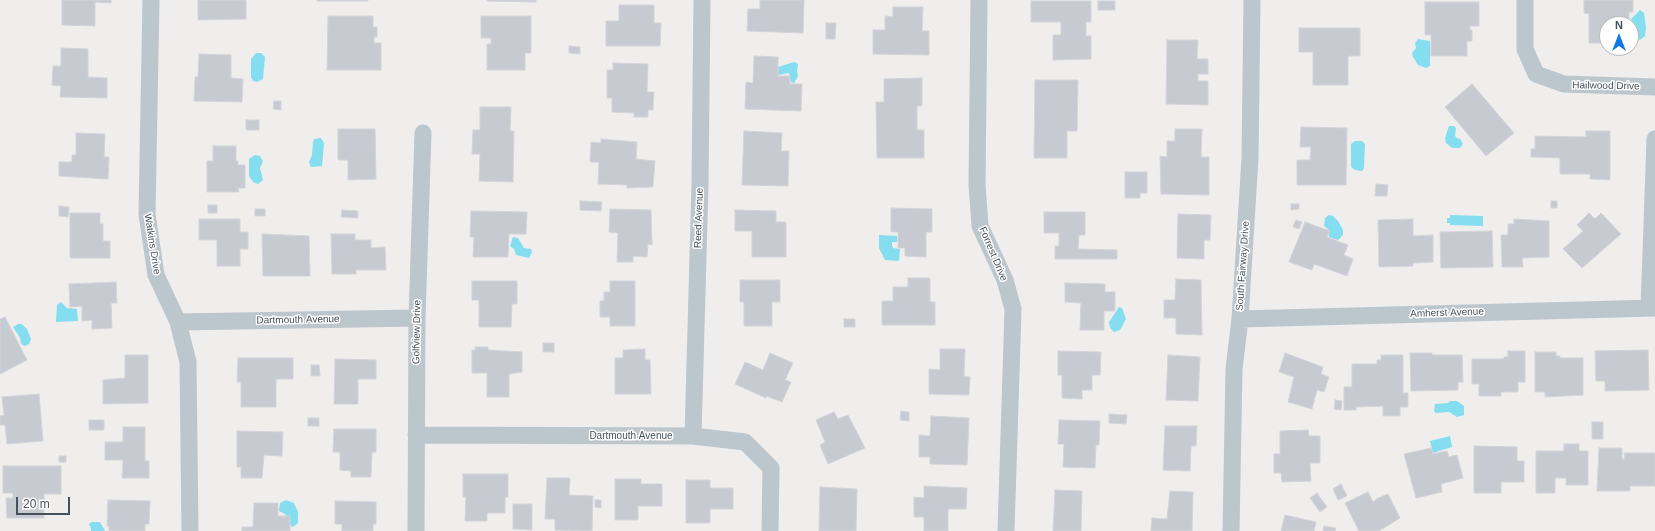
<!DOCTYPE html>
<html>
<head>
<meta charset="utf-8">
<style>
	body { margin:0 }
	#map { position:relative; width:1655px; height:531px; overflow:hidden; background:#f0eded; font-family:Arial,sans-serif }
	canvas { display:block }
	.north { position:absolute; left:1599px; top:16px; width:40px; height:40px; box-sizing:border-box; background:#fff; border:1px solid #b5babd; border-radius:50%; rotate:0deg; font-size:11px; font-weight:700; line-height:16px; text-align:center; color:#45525b }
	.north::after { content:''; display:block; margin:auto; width:14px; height:18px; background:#1279e4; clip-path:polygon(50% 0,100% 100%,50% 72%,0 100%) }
	.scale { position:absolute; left:16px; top:497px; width:54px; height:18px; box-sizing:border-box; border:2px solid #45525b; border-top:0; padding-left:5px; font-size:12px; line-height:14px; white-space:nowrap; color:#45525b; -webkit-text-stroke:3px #fff; paint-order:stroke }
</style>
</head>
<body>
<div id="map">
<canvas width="1655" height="531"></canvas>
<div class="north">N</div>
<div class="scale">20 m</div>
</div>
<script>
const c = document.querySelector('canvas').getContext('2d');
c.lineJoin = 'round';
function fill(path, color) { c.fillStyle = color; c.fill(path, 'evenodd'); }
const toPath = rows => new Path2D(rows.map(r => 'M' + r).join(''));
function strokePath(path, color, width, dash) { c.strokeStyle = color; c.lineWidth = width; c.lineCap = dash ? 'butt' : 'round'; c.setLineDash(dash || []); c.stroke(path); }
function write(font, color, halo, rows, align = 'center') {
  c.font = font + ' Arial,sans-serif'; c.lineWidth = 3; c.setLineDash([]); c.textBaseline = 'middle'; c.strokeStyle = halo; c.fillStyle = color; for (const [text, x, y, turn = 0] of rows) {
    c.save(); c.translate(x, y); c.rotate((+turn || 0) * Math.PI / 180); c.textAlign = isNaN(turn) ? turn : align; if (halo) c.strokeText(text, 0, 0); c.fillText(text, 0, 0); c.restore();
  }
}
const water = toPath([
	[1640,10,1644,13,1646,28,1645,36,1640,40,1635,38,1635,29,1631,19],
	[1418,39,1430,41,1430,66,1426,68,1418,65,1413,57,1412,53,1416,48,1415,43],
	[256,53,261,53,265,57,263,79,257,82,253,81,251,77,251,59],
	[794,62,798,64,797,71,798,76,794,83,791,82,789,73,778,75,778,67],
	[1449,126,1454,126,1456,128,1455,136,1457,138,1460,139,1463,144,1460,148,1452,148,1446,143,1445,138],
	[321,138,324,143,322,166,311,167,309,162,312,155,313,142,314,139],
	[1355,141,1362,141,1365,144,1364,168,1362,171,1355,170,1351,167,1351,144],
	[255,155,260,156,263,161,260,168,263,180,258,184,253,182,249,176,249,159],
	[1329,215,1333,216,1338,221,1343,230,1343,235,1338,240,1329,237,1329,230,1324,226,1325,218],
	[1450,215,1483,216,1483,226,1450,225,1450,223,1447,223,1447,218,1450,218],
	[879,235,897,236,897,242,892,242,892,245,893,248,900,249,899,261,885,260,879,248],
	[513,237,518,238,524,248,531,249,532,252,529,258,516,255,514,249,510,246],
	[61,302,67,308,77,309,78,321,56,322,57,305],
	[1119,307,1122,308,1126,319,1120,330,1114,332,1110,328,1109,322],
	[18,324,22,324,27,329,31,339,29,344,25,346,21,344,20,338,13,327],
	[1450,401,1457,401,1464,406,1464,415,1457,417,1449,412,1436,413,1434,411,1435,404,1448,403],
	[1450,436,1452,447,1433,453,1430,441],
	[286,500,294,503,298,512,298,523,293,527,291,526,285,514,279,511,280,503],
	[91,522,100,522,105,531,91,531,91,528,89,524]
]);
const building = toPath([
	[62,0,111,0,111,3,95,2,95,26,62,25,62,0],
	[198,0,246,0,246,19,198,20,198,0],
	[317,0,368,0,368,1,317,1,317,0],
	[487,0,536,0,536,2,487,1,487,0],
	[760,0,804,0,803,33,747,31,748,9,760,9,760,0],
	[1584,0,1633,0,1633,12,1629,12,1629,24,1607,24,1607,43,1589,43,1589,14,1584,13,1584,0],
	[1031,1,1091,1,1091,22,1086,22,1086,36,1091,36,1091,59,1053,60,1053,35,1061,35,1061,22,1031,22,1031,1],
	[1098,1,1115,1,1115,10,1098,10,1098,1],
	[1425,2,1479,2,1479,26,1470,26,1470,30,1472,30,1472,41,1467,41,1467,56,1431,56,1431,35,1425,35,1425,2],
	[619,5,654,5,654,23,661,23,660,46,606,46,606,21,619,21,619,5],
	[893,7,923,7,922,31,929,31,929,55,873,54,873,30,885,30,885,16,893,17,893,7],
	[328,16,373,16,373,27,377,27,377,37,374,37,374,43,381,43,381,70,327,70,328,16],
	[481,16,531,16,531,53,525,53,525,70,487,70,487,44,491,44,491,38,481,38,481,16],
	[826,23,836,23,835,39,826,39,826,23],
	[1299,28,1360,28,1360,56,1348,56,1348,85,1313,85,1313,52,1299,52,1299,28],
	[1167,40,1198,40,1197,59,1208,59,1208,74,1198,74,1198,81,1208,81,1208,105,1166,104,1167,40],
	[569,46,580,47,580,54,569,53,569,46],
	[61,48,88,49,88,77,107,78,107,98,60,97,61,86,52,85,53,66,61,66,61,48],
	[199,54,231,55,231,78,243,79,242,102,194,101,195,77,198,77,199,54],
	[754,56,778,57,778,76,790,76,790,84,802,84,801,111,745,109,746,82,753,83,754,56],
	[613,63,648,64,647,92,654,92,653,110,648,110,648,117,634,117,634,113,612,112,612,98,607,98,607,70,613,70,613,63],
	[922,78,922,106,917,106,917,130,924,130,924,158,877,158,876,102,884,102,884,79,922,78],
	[1035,80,1078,80,1077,131,1067,131,1067,158,1034,158,1035,80],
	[1472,84,1514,133,1486,156,1445,107,1472,84],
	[274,101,281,101,281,110,273,109,274,101],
	[480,107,511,107,510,131,514,131,513,182,479,181,480,154,472,154,473,130,480,130,480,107],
	[246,120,259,120,259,130,246,130,246,120],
	[1301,127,1347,128,1346,185,1297,185,1297,160,1310,160,1311,147,1300,147,1301,127],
	[338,129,375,129,376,179,348,180,348,160,338,160,338,129],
	[1175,129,1202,129,1201,157,1209,157,1209,195,1161,194,1160,156,1167,157,1167,141,1175,141,1175,129],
	[744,131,782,133,781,151,789,151,788,186,742,185,744,131],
	[1586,131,1610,131,1610,180,1590,179,1590,174,1560,174,1560,158,1531,157,1531,149,1535,149,1535,136,1586,137,1586,131],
	[76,133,105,134,104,157,109,157,108,179,59,176,59,162,72,162,72,155,76,155,76,133],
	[601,139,637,142,636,159,655,161,653,187,627,188,627,185,598,184,599,162,590,162,591,142,601,143,601,139],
	[213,146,236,146,236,161,238,161,238,165,245,165,245,188,238,188,239,192,207,192,207,161,213,161,213,146],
	[1125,172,1147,172,1147,193,1140,193,1140,198,1125,198,1125,172],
	[1376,184,1388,185,1387,196,1375,196,1376,184],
	[580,201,602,202,601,211,580,210,580,201],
	[1551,201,1557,201,1557,208,1551,208,1551,201],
	[1291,204,1299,204,1299,209,1291,210,1291,204],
	[208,205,217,205,217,213,208,213,208,205],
	[59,206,69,207,68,217,59,216,59,206],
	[891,208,932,209,932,232,926,232,926,257,905,256,905,248,898,248,898,232,891,232,891,208],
	[255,209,265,209,265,216,255,216,255,209],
	[610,209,651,210,652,245,648,244,647,257,633,256,633,262,617,262,618,233,609,232,610,209],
	[342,210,358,211,358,218,341,217,342,210],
	[735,210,776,211,776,222,786,222,786,257,752,257,752,231,735,231,735,210],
	[471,211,527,212,526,234,509,234,508,257,473,257,474,237,470,237,471,211],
	[1044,212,1085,212,1085,235,1079,235,1078,249,1117,250,1117,259,1055,259,1055,246,1059,246,1059,233,1044,233,1044,212],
	[70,213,100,213,100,224,103,224,103,241,110,241,110,258,70,258,70,213],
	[1589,213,1595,219,1601,213,1621,234,1582,268,1563,249,1583,231,1577,225,1589,213],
	[1178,214,1211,215,1210,240,1204,240,1204,259,1177,258,1178,214],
	[199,219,240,219,240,232,248,232,248,249,240,249,240,266,217,266,217,240,199,240,199,219],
	[1413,219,1413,236,1433,235,1433,262,1413,263,1413,266,1379,267,1378,220,1413,219],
	[1514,219,1549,221,1549,257,1522,258,1523,267,1502,267,1501,235,1508,235,1508,224,1514,224,1514,219],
	[1296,220,1302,222,1299,229,1293,227,1296,220],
	[1305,222,1330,231,1327,237,1348,245,1344,255,1353,259,1347,276,1314,264,1312,270,1289,262,1305,222],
	[1492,231,1493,267,1441,268,1440,232,1492,231],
	[262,234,309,236,310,276,263,276,262,234],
	[331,234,355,234,355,240,371,240,371,248,385,247,386,270,356,270,356,274,332,274,331,234],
	[908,278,930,278,930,302,935,302,935,325,882,325,882,301,893,301,893,287,908,287,908,278],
	[1176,279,1201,280,1202,335,1176,334,1176,318,1164,318,1164,300,1175,300,1176,279],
	[740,280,780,280,780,302,772,302,772,326,744,326,744,302,740,302,740,280],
	[472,281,517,281,517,304,512,304,511,327,479,327,479,300,472,300,472,281],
	[610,281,635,281,635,326,610,326,610,317,600,317,600,301,604,301,604,292,610,292,610,281],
	[116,282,117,303,111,303,112,328,92,329,92,320,82,321,82,306,70,307,69,284,116,282],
	[1065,283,1105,284,1105,292,1115,292,1115,311,1104,311,1104,330,1080,330,1081,303,1065,302,1065,283],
	[5,317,27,360,0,374,0,319,5,317],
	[844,319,855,319,855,327,844,327,844,319],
	[543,343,554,343,554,352,543,352,543,343],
	[475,347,488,347,488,350,522,352,522,372,509,374,509,397,487,397,487,373,472,373,472,350,475,350,475,347],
	[645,349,645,360,650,360,651,394,615,394,615,358,623,358,623,350,645,349],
	[940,349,965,349,964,376,970,377,969,395,929,394,929,369,940,370,940,349],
	[1648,350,1649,390,1605,391,1605,381,1596,381,1595,351,1648,350],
	[1058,351,1101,352,1100,375,1092,375,1092,390,1082,390,1082,399,1062,398,1062,375,1058,375,1058,351],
	[1508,351,1525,351,1525,382,1518,382,1518,392,1501,392,1501,396,1479,396,1479,384,1472,384,1472,359,1504,359,1504,357,1508,357,1508,351],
	[1535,352,1556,352,1556,356,1560,356,1560,358,1583,358,1583,395,1545,397,1545,392,1535,392,1535,352],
	[770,353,793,363,785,380,791,382,782,402,766,396,766,398,735,384,745,362,763,370,770,353],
	[1285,353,1323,367,1321,374,1329,377,1324,392,1317,390,1312,409,1288,402,1294,377,1279,372,1285,353],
	[1410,353,1432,353,1432,355,1462,355,1463,382,1458,382,1458,390,1411,391,1410,353],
	[125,355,148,355,148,403,103,404,103,380,125,378,125,355],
	[1168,355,1200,357,1198,401,1166,400,1168,355],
	[1381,355,1403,355,1403,393,1408,393,1408,407,1400,407,1400,416,1383,416,1383,406,1356,407,1356,410,1344,410,1344,387,1352,387,1352,364,1377,364,1377,360,1381,360,1381,355],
	[238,358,293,358,293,379,276,379,276,407,241,407,241,382,237,382,238,358],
	[335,359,376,360,376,379,358,379,358,404,334,404,335,359],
	[311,365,319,365,320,376,311,376,311,365],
	[39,394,43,441,7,444,5,425,0,425,0,416,4,415,2,397,39,394],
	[1335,400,1342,401,1341,410,1334,409,1335,400],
	[901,411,909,412,909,421,900,420,901,411],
	[834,412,838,419,848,415,865,448,828,464,820,445,825,442,816,420,834,412],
	[1109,414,1127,415,1126,424,1109,423,1109,414],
	[931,416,969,418,967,465,930,464,930,457,919,457,919,435,930,436,931,416],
	[308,418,319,418,319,426,308,426,308,418],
	[89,420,104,420,104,430,89,430,89,420],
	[1059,420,1100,421,1099,445,1096,445,1095,468,1063,467,1064,444,1058,444,1059,420],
	[1592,422,1603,422,1603,439,1592,439,1592,422],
	[1165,426,1197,426,1196,446,1191,446,1190,471,1163,470,1165,426],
	[123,427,145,427,145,461,149,461,149,478,122,478,123,460,105,460,105,442,123,442,123,427],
	[334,429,376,429,376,452,372,452,371,477,351,477,351,471,340,470,340,452,333,452,334,429],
	[1308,430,1309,436,1320,436,1320,463,1310,463,1311,481,1282,482,1281,473,1274,473,1274,454,1280,454,1280,431,1308,430],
	[237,431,283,432,282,456,264,455,262,478,241,478,241,467,237,467,237,431],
	[1564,444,1579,444,1579,451,1588,451,1588,485,1566,485,1566,478,1555,478,1555,493,1536,493,1536,451,1564,451,1564,444],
	[1474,446,1517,447,1517,461,1524,461,1524,482,1501,482,1501,493,1474,493,1474,446],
	[1431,448,1433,454,1447,451,1449,457,1457,455,1463,478,1441,484,1442,492,1416,498,1404,454,1431,448],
	[1599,448,1622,448,1622,459,1625,459,1624,453,1655,453,1655,486,1630,486,1630,491,1597,491,1599,448],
	[59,456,66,456,66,462,59,462,59,456],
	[3,466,61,466,61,494,44,494,44,518,7,518,6,498,13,498,13,493,3,493,3,466],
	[463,474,508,474,508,497,505,497,505,513,487,513,487,521,465,521,466,497,463,497,463,474],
	[547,478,570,478,569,495,593,496,592,531,555,530,555,519,545,519,547,478],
	[615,479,641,479,641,484,662,484,662,506,638,506,638,520,615,520,615,479],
	[686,480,710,480,710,488,733,488,733,509,710,509,710,523,686,523,686,480],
	[1341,484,1347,496,1338,500,1333,489,1341,484],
	[924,486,967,488,966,509,948,509,948,531,924,531,924,517,914,517,914,497,924,498,924,486],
	[820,487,857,489,856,531,819,531,820,487],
	[1055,490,1082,491,1081,531,1053,531,1055,490],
	[1170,491,1193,492,1192,531,1151,531,1152,518,1167,519,1170,491],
	[1368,492,1373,502,1376,500,1376,499,1388,494,1400,518,1379,531,1359,531,1345,503,1368,492],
	[1317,493,1327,507,1320,512,1310,498,1317,493],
	[108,500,150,501,149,524,145,524,145,531,109,531,109,526,107,526,108,500],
	[595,500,601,500,601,508,595,507,595,500],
	[335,501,376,502,376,524,373,524,373,531,342,531,342,524,335,524,335,501],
	[254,503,278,503,278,516,290,516,290,531,242,531,242,527,253,527,254,503],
	[513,504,532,504,532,530,513,529,513,504],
	[1285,515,1316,522,1314,531,1281,531,1285,515],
	[1324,526,1336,528,1335,531,1323,531,1324,526]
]);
const minor = toPath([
	[151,0,147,214,156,275,178,322,188,362,190,531],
	[979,0,977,185,980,226,1005,280,1013,309,1006,531],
	[1525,0,1525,49,1536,74,1564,84,1655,87],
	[1649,308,1655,139],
	[1240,319,1655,308],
	[178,322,417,318],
	[416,435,693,436,745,442,771,468,770,531],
	[693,436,700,184,702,0],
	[416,531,417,318,423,133],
	[1231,531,1234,369,1240,319,1250,158,1252,0]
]);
const streetNames = [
	["Hailwood Drive",1606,86,1],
	["Reed Avenue",699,218,-88],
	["Watkins Drive",152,244,81],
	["Forrest Drive",993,254,67],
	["South Fairway Drive",1243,266,-86],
	["Amherst Avenue",1447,313,-2],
	["Dartmouth Avenue",298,320,-1],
	["Golfview Drive",417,332,-89],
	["Dartmouth Avenue",631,436]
];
fill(water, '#84deef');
fill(building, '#c7cad0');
strokePath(building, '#d1d4d9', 1);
strokePath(minor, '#bbc6cd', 17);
write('10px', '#45525b', '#fff', streetNames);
</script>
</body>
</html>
